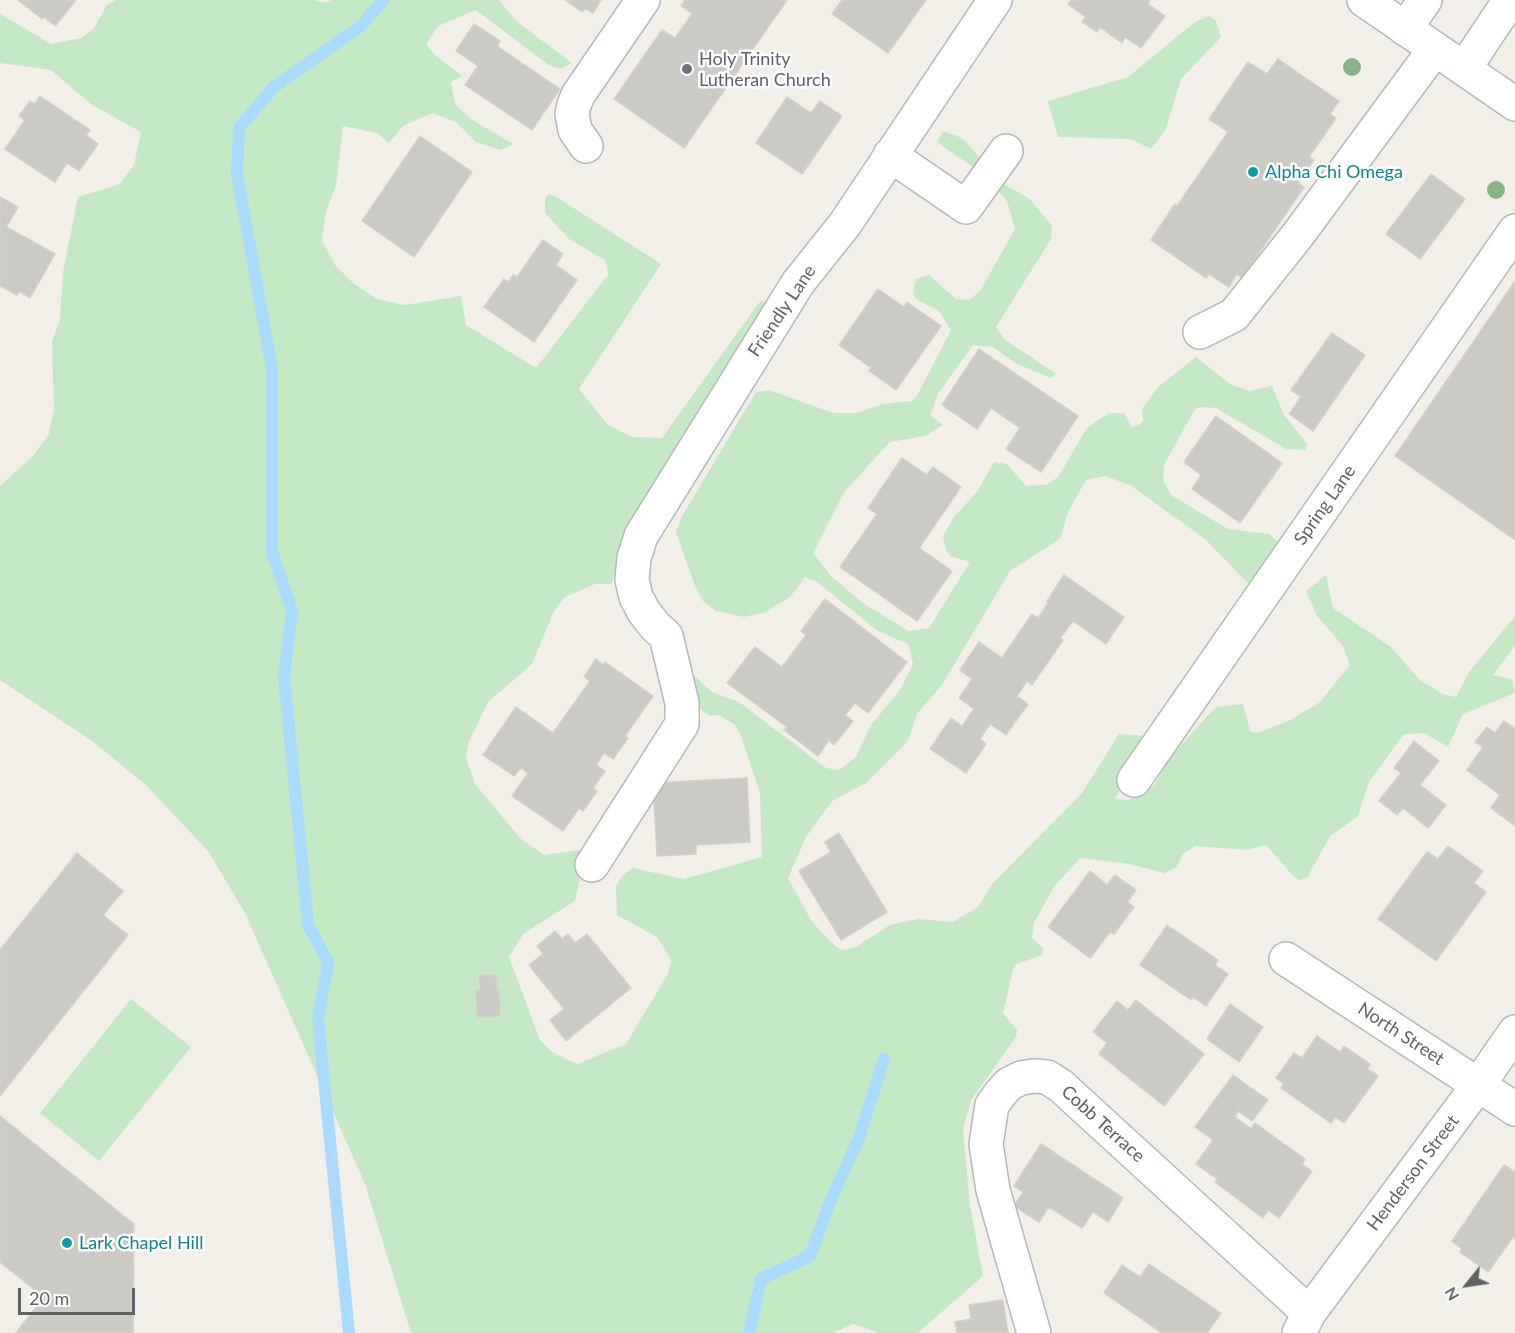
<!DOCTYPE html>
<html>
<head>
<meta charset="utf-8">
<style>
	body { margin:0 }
	#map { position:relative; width:1515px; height:1333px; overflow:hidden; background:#f1efe8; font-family:Lato,sans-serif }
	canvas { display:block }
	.north { position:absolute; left:1437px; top:1255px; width:60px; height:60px; -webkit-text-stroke:4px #fff; paint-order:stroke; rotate:240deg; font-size:16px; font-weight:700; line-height:24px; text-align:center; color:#5f6368 }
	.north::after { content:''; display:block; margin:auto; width:21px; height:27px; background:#5f6368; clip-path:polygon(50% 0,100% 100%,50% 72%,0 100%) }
	.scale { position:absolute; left:18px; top:1288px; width:117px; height:27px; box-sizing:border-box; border:3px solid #5f6368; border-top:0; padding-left:8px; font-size:18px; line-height:21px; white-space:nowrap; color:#5f6368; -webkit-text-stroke:4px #fff; paint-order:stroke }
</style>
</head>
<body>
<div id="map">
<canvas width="1515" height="1333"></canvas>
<div class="north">N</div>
<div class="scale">20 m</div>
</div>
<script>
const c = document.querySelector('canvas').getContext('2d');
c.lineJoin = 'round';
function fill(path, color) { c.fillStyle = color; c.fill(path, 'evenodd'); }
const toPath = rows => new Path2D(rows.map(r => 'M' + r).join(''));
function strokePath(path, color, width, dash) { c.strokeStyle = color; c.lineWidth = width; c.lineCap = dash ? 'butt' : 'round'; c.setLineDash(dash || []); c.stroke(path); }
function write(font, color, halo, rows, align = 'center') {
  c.font = font + ' Lato,sans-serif'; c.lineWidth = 5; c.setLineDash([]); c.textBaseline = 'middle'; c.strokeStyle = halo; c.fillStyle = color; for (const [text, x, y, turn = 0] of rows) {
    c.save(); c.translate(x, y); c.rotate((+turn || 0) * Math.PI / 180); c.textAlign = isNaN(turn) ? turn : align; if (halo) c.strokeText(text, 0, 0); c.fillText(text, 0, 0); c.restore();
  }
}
const green = toPath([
	[116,0,315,0,326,3,331,0,499,0,516,21,572,63,560,69,547,64,476,10,438,26,426,44,435,55,462,76,451,82,455,104,471,119,513,144,501,150,476,142,456,122,432,113,403,126,389,143,377,133,343,126,336,186,326,211,322,240,335,265,354,284,377,299,405,305,461,296,466,325,536,368,608,275,606,261,569,239,545,213,545,199,548,194,555,196,661,264,579,389,607,424,632,437,662,438,758,304,762,301,771,308,641,504,611,584,595,584,565,597,554,611,532,664,488,702,468,744,466,758,475,784,521,839,544,855,586,849,575,901,523,934,509,957,540,1040,552,1052,577,1064,626,1044,668,974,671,960,657,937,617,915,616,886,623,875,632,868,684,879,762,857,760,793,740,734,735,725,720,715,710,716,697,707,690,672,712,692,739,702,826,768,839,770,856,757,871,725,900,690,913,664,908,644,878,631,817,582,805,577,790,597,764,613,744,617,716,611,703,601,695,586,676,532,681,518,756,392,769,390,833,413,857,413,882,404,912,401,917,396,951,330,939,311,916,299,913,293,916,279,929,275,956,299,969,300,980,291,1015,229,1007,201,983,174,937,142,943,131,962,138,1002,183,1030,199,1052,226,1051,239,996,327,1004,339,1056,374,1051,378,1015,363,993,347,973,345,939,392,930,415,943,425,925,436,890,442,845,491,813,553,831,576,864,604,909,631,929,628,970,562,950,556,946,550,943,536,954,517,977,492,994,462,1007,464,1026,486,1046,485,1058,477,1087,428,1109,413,1124,413,1132,427,1138,425,1143,421,1142,409,1158,387,1196,357,1230,384,1249,391,1272,386,1284,415,1307,444,1305,450,1286,449,1216,408,1202,407,1195,409,1164,465,1163,480,1171,495,1228,529,1269,534,1280,544,1255,597,1249,584,1205,539,1130,485,1105,476,1086,480,1068,512,1060,539,1010,571,942,685,917,714,908,741,866,783,832,801,806,837,788,878,812,922,836,947,842,950,856,947,890,925,918,919,953,922,978,907,993,883,1082,793,1119,734,1147,736,1115,799,1129,800,1155,785,1168,759,1216,707,1243,704,1250,731,1257,733,1288,721,1319,703,1350,665,1343,646,1317,616,1306,591,1326,575,1333,608,1391,647,1420,680,1443,694,1456,697,1469,672,1515,616,1515,646,1493,675,1512,679,1515,693,1463,714,1448,747,1424,733,1404,734,1369,782,1358,816,1330,836,1307,878,1300,880,1294,877,1266,845,1247,850,1195,846,1183,854,1177,867,1165,873,1129,864,1080,858,1054,887,1034,923,1032,938,1043,948,1043,955,1016,964,1013,970,1003,1013,1017,1030,1016,1037,971,1100,963,1130,970,1205,983,1276,920,1331,917,1333,879,1333,853,1324,833,1333,411,1333,365,1184,245,913,208,851,147,786,92,741,0,680,0,486,33,456,49,434,54,408,52,342,60,319,63,272,78,197,120,184,134,165,141,132,92,105,51,70,0,63,0,14,51,44,81,38,94,28,107,5],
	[1209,16,1216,21,1221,37,1181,79,1166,129,1151,149,1131,139,1058,137,1048,101,1128,77,1195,22],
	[131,999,191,1047,99,1161,40,1113]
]);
const stream = toPath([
	[349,1333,318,1019,328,963,308,924,284,676,292,611,272,552,272,369,237,174,239,128,274,87,361,26,383,0],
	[749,1333,761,1279,810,1256,830,1202,859,1138,884,1059]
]);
const building = toPath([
	[18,0,76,0,55,26,44,17,42,19,18,0],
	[565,0,601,0,593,13,585,8,582,12,565,0],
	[685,0,787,0,684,148,614,99,662,30,675,38,692,14,681,6,685,0],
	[842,0,926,0,888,53,832,14,842,0],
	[1071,0,1150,0,1148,4,1165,16,1141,48,1125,37,1122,43,1100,27,1097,32,1082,22,1086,17,1068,4,1071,0],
	[474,24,500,41,497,46,560,89,532,130,465,85,478,66,456,51,474,24],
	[1278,59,1339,101,1330,114,1336,118,1309,157,1314,160,1298,183,1304,187,1242,278,1237,274,1229,287,1209,274,1206,278,1151,240,1175,204,1177,206,1228,132,1209,119,1248,62,1267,74,1278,59],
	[40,96,90,130,86,135,98,144,79,171,67,163,55,182,5,149,25,120,19,116,30,101,35,104,40,96],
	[787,97,811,113,820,101,842,116,802,174,756,143,787,97],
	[420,136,472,172,414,257,362,221,420,136],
	[1431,174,1465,199,1420,259,1386,234,1431,174],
	[0,197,18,207,6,227,55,254,30,298,19,291,17,295,0,286,0,197],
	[543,240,563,254,556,265,577,280,534,342,484,307,504,279,508,282,513,275,517,277,543,240],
	[1515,281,1515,540,1395,456,1515,281],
	[878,289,904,307,907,302,941,326,896,390,869,371,871,368,839,345,878,289],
	[1332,333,1365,355,1313,431,1289,414,1301,397,1291,390,1332,333],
	[979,349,1078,416,1041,472,1006,449,1020,428,991,408,977,429,942,405,979,349],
	[1216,416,1282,463,1240,523,1192,489,1201,475,1184,462,1216,416],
	[902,458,927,475,933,467,961,487,919,548,952,571,917,621,840,567,877,514,868,508,902,458],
	[1064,575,1124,617,1106,644,1073,621,1060,638,1063,640,1032,685,1027,681,1017,696,1028,704,1006,735,990,724,980,739,986,744,966,773,930,749,951,718,962,726,974,709,959,698,972,679,960,670,979,642,1002,658,1032,614,1038,618,1049,602,1047,601,1064,575],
	[825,599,907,662,868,713,855,703,845,715,853,721,834,745,829,740,818,756,784,730,787,727,727,683,755,647,782,667,806,635,801,631,825,599],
	[596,659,603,665,605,662,653,696,625,736,628,738,613,759,604,753,596,765,605,771,593,788,597,791,583,811,579,808,563,831,512,796,528,773,521,768,514,776,483,755,516,707,553,733,590,681,584,677,596,659],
	[1504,721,1515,729,1515,826,1491,808,1500,795,1467,770,1483,747,1475,742,1487,727,1495,733,1504,721],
	[1414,741,1439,761,1420,785,1446,805,1428,828,1403,808,1397,815,1379,801,1401,773,1394,768,1414,741],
	[747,778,750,842,696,845,696,854,657,856,653,783,747,778],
	[839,833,887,912,841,940,799,871,831,852,825,842,839,833],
	[1448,846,1483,871,1474,883,1486,892,1436,961,1378,919,1427,852,1438,859,1448,846],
	[77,853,123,891,103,915,128,935,0,1096,0,950,77,853],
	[1090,871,1107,885,1115,875,1136,890,1127,902,1134,907,1114,934,1110,932,1090,958,1048,927,1090,871],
	[1167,925,1218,960,1215,965,1228,974,1206,1006,1193,997,1191,1000,1140,965,1167,925],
	[555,931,562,939,568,934,575,943,587,934,631,988,566,1041,550,1020,564,1009,529,965,543,954,537,946,555,931],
	[496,975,497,991,499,991,500,1016,477,1017,476,990,480,991,479,976,496,975],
	[1136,1000,1204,1054,1164,1106,1099,1054,1107,1043,1093,1032,1117,1001,1128,1010,1136,1000],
	[1230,1004,1263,1027,1239,1062,1207,1039,1230,1004],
	[1317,1036,1340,1052,1344,1046,1370,1064,1367,1069,1378,1076,1344,1123,1335,1117,1331,1123,1281,1088,1284,1084,1276,1078,1294,1053,1302,1058,1317,1036],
	[1233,1075,1268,1100,1252,1121,1238,1111,1235,1117,1251,1129,1255,1123,1305,1159,1302,1164,1312,1171,1279,1218,1268,1210,1263,1218,1215,1182,1217,1179,1196,1164,1213,1140,1195,1127,1233,1075],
	[0,1116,134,1224,133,1333,16,1333,44,1297,0,1262,0,1116],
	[1041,1144,1123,1198,1108,1222,1093,1212,1082,1228,1049,1207,1039,1222,1014,1206,1023,1192,1014,1186,1041,1144],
	[1504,1165,1515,1172,1515,1239,1513,1237,1488,1272,1460,1252,1462,1249,1452,1241,1504,1165],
	[1149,1264,1221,1313,1207,1333,1162,1333,1104,1293,1122,1265,1140,1277,1149,1264],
	[1003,1300,1008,1333,957,1333,955,1322,971,1319,969,1305,1003,1300]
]);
const minor = toPath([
	[1364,0,1515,104],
	[1405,29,1425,0],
	[1464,69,1510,0],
	[586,146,575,130,572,114,574,105,578,95,643,0],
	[890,155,966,207,1006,151],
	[1200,332,1234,315,1297,236,1435,49],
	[1134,780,1515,231],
	[592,865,682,724,682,703,666,636,655,626,644,612,636,597,632,580,634,558,641,536,798,283,845,224,995,0],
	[1286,959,1515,1109],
	[1034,1333,993,1190,986,1144,992,1105,1000,1094,1009,1084,1021,1078,1034,1076,1047,1077,1061,1086,1309,1313],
	[1299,1333,1309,1313,1479,1084,1515,1032]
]);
const trees = [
	[1352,67],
	[1496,190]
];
const markers = [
	[687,69,6,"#6b7280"],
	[1253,172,6,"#0f9aa8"],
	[67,1243,6,"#0f9aa8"]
];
const worshipNames = [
	["Holy Trinity",699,59],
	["Lutheran Church",699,80]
];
const cultureNames = [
	["Alpha Chi Omega",1265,172],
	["Lark Chapel Hill",79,1243]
];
const streetNames = [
	["Friendly Lane",782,311,-56],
	["Spring Lane",1325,505,-55],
	["North Street",1401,1034,33],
	["Cobb Terrace",1103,1124,42],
	["Henderson Street",1413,1173,-53]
];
fill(green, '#c5e8c5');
strokePath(stream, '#aadaff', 12);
fill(building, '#cccac5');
strokePath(building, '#d6d1c6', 1.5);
strokePath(minor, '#b5b8bc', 36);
strokePath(minor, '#fff', 33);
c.fillStyle = '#89b387';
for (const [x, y] of trees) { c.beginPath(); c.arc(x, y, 9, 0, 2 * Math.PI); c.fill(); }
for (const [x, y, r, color] of markers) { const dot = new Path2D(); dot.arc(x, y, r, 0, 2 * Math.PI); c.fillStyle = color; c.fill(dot); strokePath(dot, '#fff', 2); }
write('18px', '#5b616d', '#fff', worshipNames, 'left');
write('18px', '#0d838f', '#fff', cultureNames, 'left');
write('18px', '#5f6368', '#fff', streetNames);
</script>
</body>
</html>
